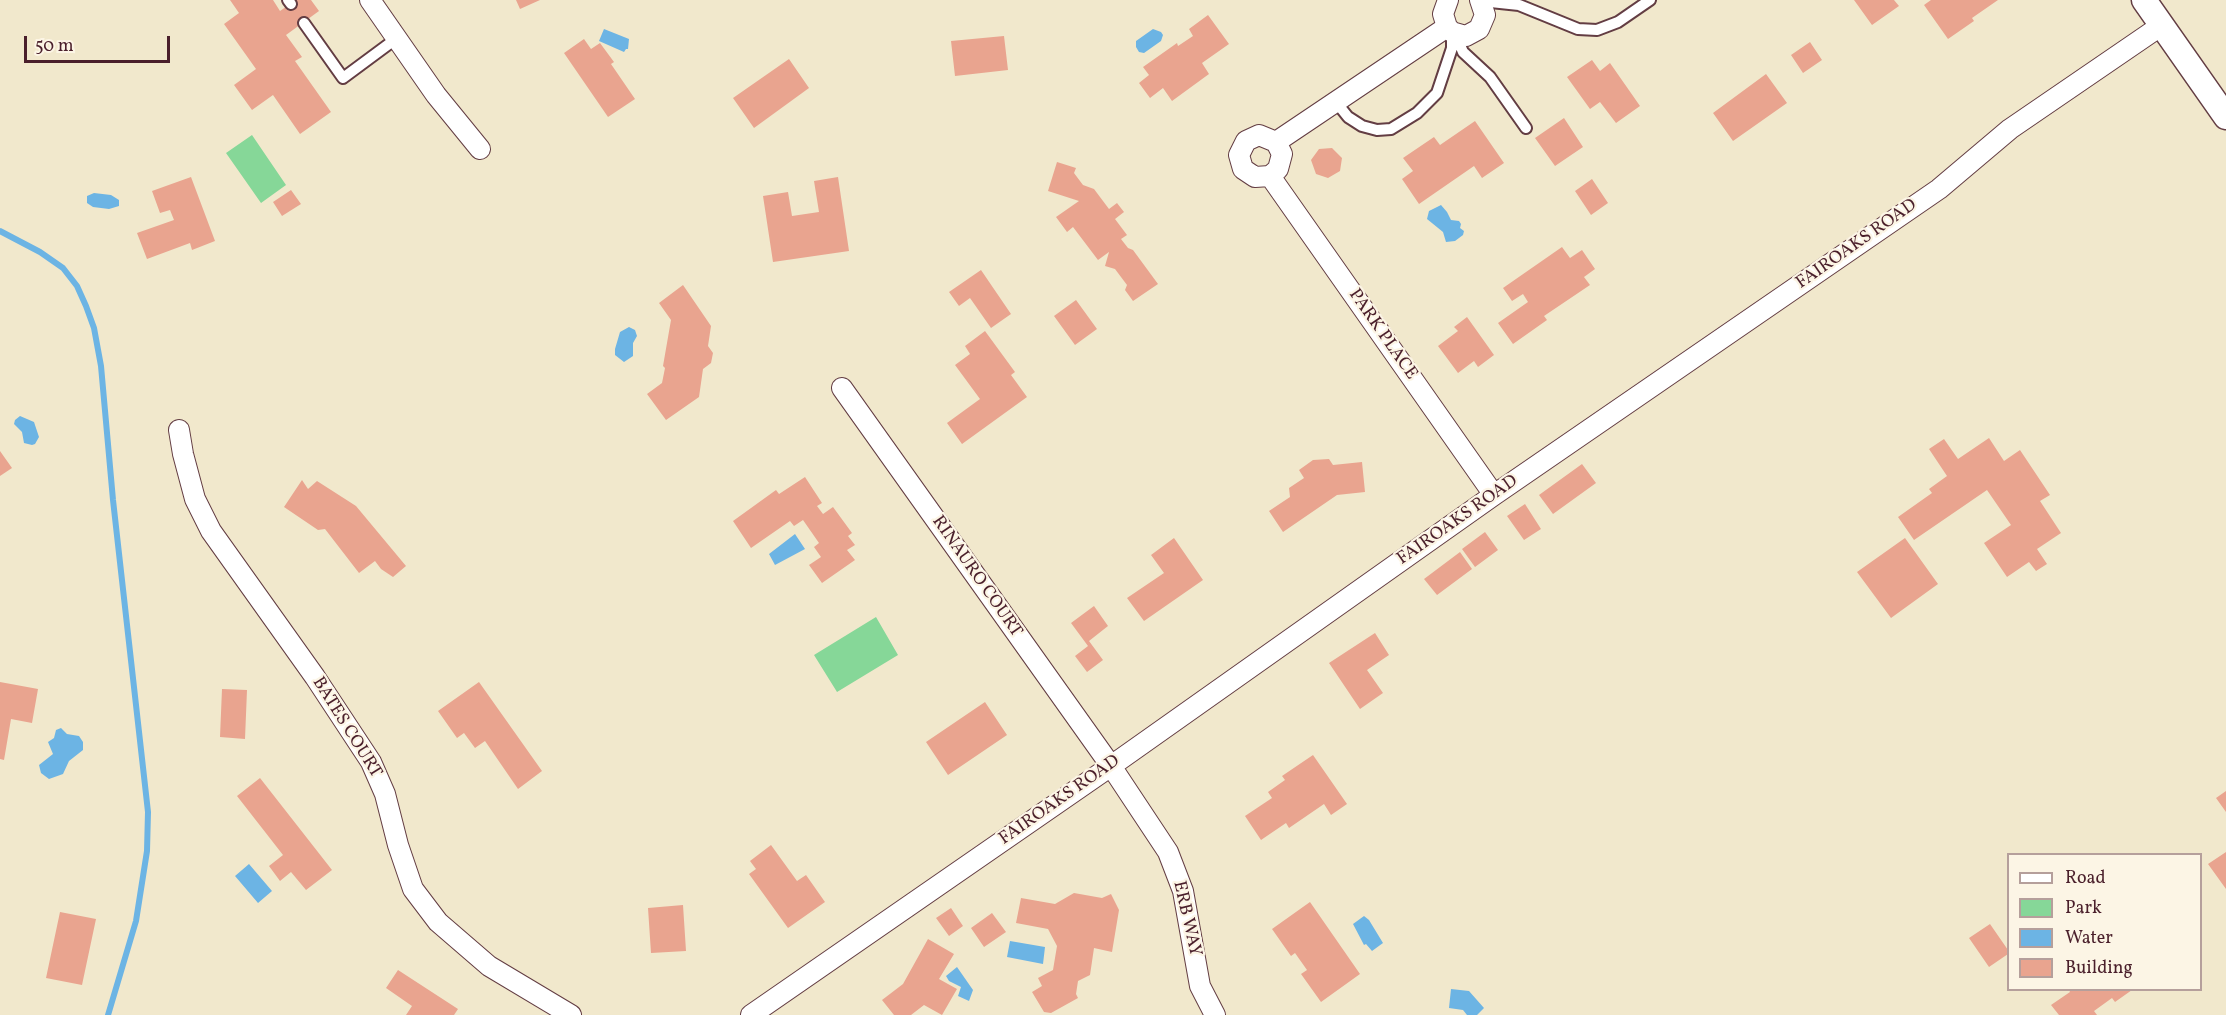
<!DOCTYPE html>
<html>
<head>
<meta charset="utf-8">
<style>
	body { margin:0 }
	#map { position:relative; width:2226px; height:1015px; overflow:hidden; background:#f1e8cc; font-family:Vollkorn,serif }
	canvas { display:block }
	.legend { position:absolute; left:2007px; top:853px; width:195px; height:138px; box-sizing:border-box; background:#fcf5e5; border:2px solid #b59f9b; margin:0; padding:8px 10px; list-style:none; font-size:18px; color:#4a1f2b }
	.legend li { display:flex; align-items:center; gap:12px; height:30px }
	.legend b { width:30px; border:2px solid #b59f9b }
	.scale { position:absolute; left:24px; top:36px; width:146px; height:27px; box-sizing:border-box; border:3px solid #4a1f2b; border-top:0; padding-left:8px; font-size:18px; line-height:21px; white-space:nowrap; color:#4a1f2b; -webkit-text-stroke:4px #fcf5e5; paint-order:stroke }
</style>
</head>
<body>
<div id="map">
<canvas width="2226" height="1015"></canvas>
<ul class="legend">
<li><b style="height:8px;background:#fff"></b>Road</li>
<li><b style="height:16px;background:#86d798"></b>Park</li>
<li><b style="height:16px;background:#6cb4e4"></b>Water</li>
<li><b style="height:16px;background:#e9a48f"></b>Building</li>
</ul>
<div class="scale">50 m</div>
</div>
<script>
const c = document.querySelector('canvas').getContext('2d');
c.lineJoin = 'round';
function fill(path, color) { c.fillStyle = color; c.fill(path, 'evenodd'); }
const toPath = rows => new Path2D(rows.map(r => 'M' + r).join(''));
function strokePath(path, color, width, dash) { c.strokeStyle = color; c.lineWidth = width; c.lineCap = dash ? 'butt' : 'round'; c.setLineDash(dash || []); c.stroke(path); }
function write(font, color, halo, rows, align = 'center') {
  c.font = font + ' Vollkorn,serif'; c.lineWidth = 4.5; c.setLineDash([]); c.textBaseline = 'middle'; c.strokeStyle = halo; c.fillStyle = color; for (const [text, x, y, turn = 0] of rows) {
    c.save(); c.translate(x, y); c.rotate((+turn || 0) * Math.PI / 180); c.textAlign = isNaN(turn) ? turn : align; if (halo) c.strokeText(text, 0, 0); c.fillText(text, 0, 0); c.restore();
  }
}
const green = toPath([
	[252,135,286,185,261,203,226,153],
	[876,617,898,655,837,692,814,655]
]);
const water = toPath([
	[604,29,629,39,628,49,626,49,624,52,599,41],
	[1153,29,1161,32,1163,35,1161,41,1144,53,1139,52,1136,47,1136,41],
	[94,193,111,195,119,200,119,206,109,209,93,207,87,203,87,196],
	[1441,205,1447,212,1451,220,1459,221,1461,224,1460,228,1464,231,1463,235,1455,241,1446,242,1443,232,1427,219,1429,211],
	[629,327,635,330,637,336,633,343,633,356,624,362,615,355,615,349,620,332],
	[20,416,34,422,39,437,35,444,32,445,24,443,22,432,14,424,15,420],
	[795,534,805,549,775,565,769,554],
	[61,728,67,734,79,736,83,742,83,750,69,761,63,774,49,779,41,773,39,765,53,754,48,742,54,738,56,730],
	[249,864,272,891,258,903,235,876],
	[1364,916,1369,920,1383,943,1372,951,1366,944,1364,945,1353,924],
	[1010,941,1045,947,1043,964,1007,957],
	[957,967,973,990,969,1001,958,996,961,987,949,981,946,976],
	[1451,989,1469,991,1484,1008,1477,1015,1467,1015,1463,1010,1449,1008]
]);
const stream = toPath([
	[0,231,40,252,63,268,77,286,86,306,94,328,101,366,113,500,148,812,147,851,136,921,108,1015]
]);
const building = toPath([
	[230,0,273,0,280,11,296,0,311,0,319,11,286,35,302,57,295,61,331,112,300,134,273,95,252,110,234,85,256,69,224,24,239,13],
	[516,0,540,0,520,9],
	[1854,0,1894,0,1899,6,1872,25],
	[1931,0,1998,0,1972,18,1974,21,1948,39,1924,5],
	[1208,15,1229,44,1202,63,1209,74,1172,101,1163,88,1150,98,1139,83,1149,75,1143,67,1177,43,1178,46,1193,36,1189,29],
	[1004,36,1008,70,955,76,951,41],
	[584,39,591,49,600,43,614,62,611,64,635,99,608,117,564,53],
	[1810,42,1822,60,1803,73,1791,55],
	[789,59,809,88,754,128,733,98],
	[1592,60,1600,71,1610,63,1640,106,1616,123,1600,102,1590,109,1567,77],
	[1766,74,1787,103,1733,141,1713,113],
	[1564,118,1583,147,1555,166,1535,138],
	[1475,121,1504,163,1482,178,1474,166,1419,204,1402,179,1413,171,1403,158,1434,137,1440,145],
	[1332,148,1342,158,1340,171,1328,178,1316,174,1311,160,1319,149],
	[1057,162,1076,168,1074,173,1083,185,1094,189,1109,209,1117,203,1124,212,1115,219,1127,235,1121,239,1128,248,1133,250,1158,284,1133,301,1125,290,1127,285,1115,269,1105,266,1109,252,1098,260,1073,227,1067,232,1056,217,1079,201,1048,191],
	[191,177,215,241,192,250,190,243,147,259,137,233,174,220,170,210,160,213,152,191],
	[838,177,849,251,773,262,763,196,788,192,792,216,819,212,814,181],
	[1592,179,1608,203,1591,215,1575,191],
	[291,190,301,204,282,216,273,202],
	[1562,247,1570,258,1582,250,1595,269,1584,277,1590,285,1544,316,1547,320,1513,344,1498,323,1528,302,1523,294,1512,301,1503,288],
	[981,270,1011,314,991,328,970,298,959,306,949,292],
	[683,285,711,326,708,346,713,353,711,363,703,369,699,397,666,420,647,394,662,383,665,368,663,366,671,320,659,303],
	[1076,300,1097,329,1075,345,1054,316],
	[1467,317,1494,355,1478,367,1474,361,1458,373,1438,346,1458,331,1454,327],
	[985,331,1015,372,1011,375,1027,397,962,444,947,423,980,399,955,365,970,354,965,346],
	[1989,438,2004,461,2020,450,2050,495,2040,501,2061,533,2037,549,2047,564,2036,571,2029,562,2007,577,1984,543,2011,525,1987,490,1914,540,1898,517,1932,493,1929,489,1947,476,1929,449,1944,439,1958,459],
	[0,451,12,468,0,476],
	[1329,459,1333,465,1362,462,1365,492,1337,495,1283,532,1269,511,1290,497,1289,488,1304,478,1299,470,1313,460],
	[1582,464,1596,483,1553,514,1539,495],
	[805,477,822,503,817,506,823,514,833,507,852,533,848,536,855,545,847,550,855,560,822,583,809,565,821,557,814,547,819,543,803,520,794,526,790,521,751,548,733,521,776,490,779,494],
	[302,480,308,489,317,481,356,506,406,566,393,577,381,569,375,561,359,573,325,529,318,530,284,507],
	[1525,504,1541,529,1524,540,1507,516],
	[1485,532,1498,550,1475,567,1462,549],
	[1174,538,1203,580,1144,621,1127,598,1164,573,1151,555],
	[1905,538,1938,584,1891,618,1857,572],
	[1460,552,1472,569,1437,595,1424,579],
	[1094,606,1108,626,1089,641,1103,660,1087,672,1075,656,1088,646,1071,623],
	[1375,633,1389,655,1367,670,1383,693,1360,709,1329,663],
	[0,682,38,689,32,723,11,719,4,760,0,759],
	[479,682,542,771,518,789,485,741,475,748,464,733,457,738,438,711],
	[222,689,247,690,245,739,220,737],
	[985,702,1007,735,948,775,926,742],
	[1313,755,1347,804,1331,815,1324,804,1289,828,1286,823,1261,840,1245,816,1272,798,1268,792,1285,780,1282,776],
	[260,778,332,870,306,890,291,872,280,881,269,866,283,855,237,796],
	[2226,791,2226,812,2216,798],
	[771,845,797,881,806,875,825,902,788,928,749,874,756,869,750,861],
	[2226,852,2226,889,2208,864],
	[1074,893,1102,898,1111,894,1119,910,1112,952,1094,948,1090,975,1078,981,1076,994,1078,998,1051,1013,1044,1012,1032,992,1042,986,1038,978,1053,970,1057,946,1048,929,1016,923,1021,898,1055,904],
	[1310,902,1360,974,1321,1002,1301,974,1307,970,1295,953,1291,956,1272,929],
	[683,905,686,951,651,953,648,908],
	[951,908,963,926,949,936,936,918],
	[60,912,96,919,82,985,46,978],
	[992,913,1006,932,984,947,971,928],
	[1990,924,2008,950,2008,954,1989,967,1969,938],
	[928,939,954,954,939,979,957,989,942,1015,924,1005,911,1015,894,1015,882,1000,903,984],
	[398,970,458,1009,454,1015,406,1015,412,1006,386,988],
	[2069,990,2132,990,2115,1002,2112,998,2094,1011,2097,1015,2059,1015,2051,1005,2070,992]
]);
const service = toPath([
	[288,0,291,4],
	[1481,1,1519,5,1578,29,1597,30,1618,22,1650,0],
	[304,23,343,78,397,38],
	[1466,36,1460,45,1463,52,1490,77,1526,128],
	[1336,102,1348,117,1362,126,1377,130,1391,129,1417,113,1437,93,1452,48,1452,32]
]);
const minor = toPath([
	[370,0,436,95,480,149],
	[1448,0,1443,14,1447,27,1452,32,1466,36,1479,29,1485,15,1480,0],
	[1276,142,1447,27],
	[1270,176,1278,169,1282,154,1276,142,1259,135,1246,141,1239,155,1243,169,1255,177,1270,176,1494,495],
	[842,388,1111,766,1168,852,1183,891,1200,986,1215,1015],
	[179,430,183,454,195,499,211,531,315,677,371,762,385,794,398,845,413,889,438,922,489,966,571,1015],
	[751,1015,1111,766,1494,495,1939,189,2010,129,2162,25]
]);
const tertiary = toPath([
	[2144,0,2226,117]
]);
const streetNames = [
	["FAIROAKS ROAD",1857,245,-35],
	["PARK PLACE",1382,335,55],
	["FAIROAKS ROAD",1458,521,-35],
	["RINAURO COURT",976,577,55],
	["BATES COURT",346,728,58],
	["FAIROAKS ROAD",1060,801,-35],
	["ERB WAY",1186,919,77]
];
fill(green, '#86d798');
fill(water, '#6cb4e4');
strokePath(stream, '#6cb4e4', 6);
fill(building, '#e9a48f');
strokePath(service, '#633d43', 14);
strokePath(minor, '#633d43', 22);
strokePath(tertiary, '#633d43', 27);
strokePath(service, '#fff', 10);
strokePath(minor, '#fff', 20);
strokePath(tertiary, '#fff', 24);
write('18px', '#4a1f2b', '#fcf5e5', streetNames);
</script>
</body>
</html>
